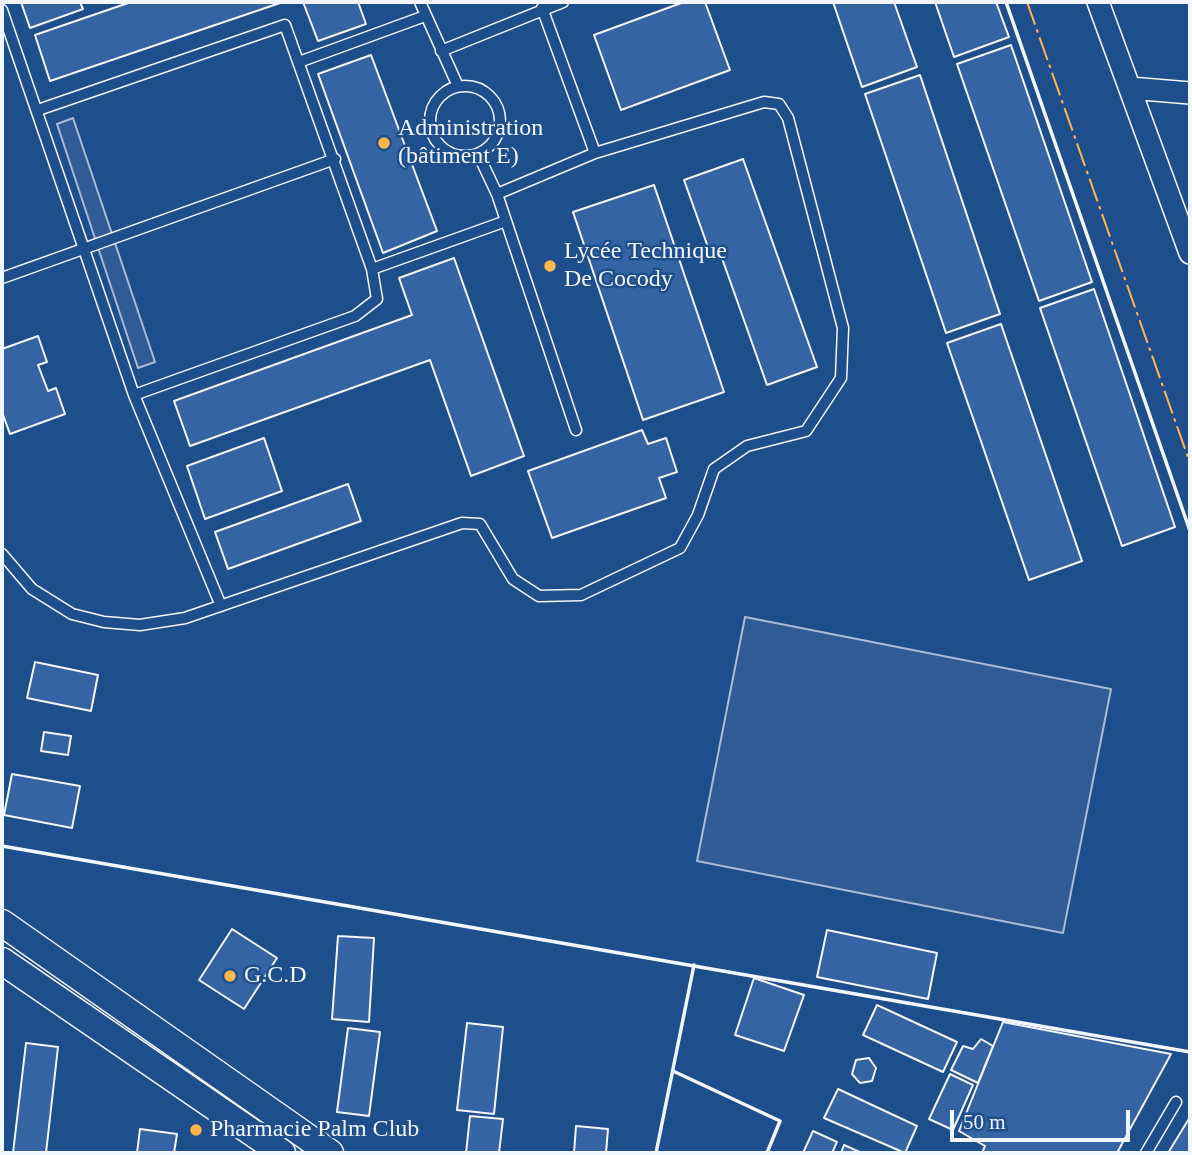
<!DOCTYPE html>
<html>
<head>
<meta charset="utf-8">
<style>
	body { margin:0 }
	#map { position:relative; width:1192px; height:1155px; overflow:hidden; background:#1f4e8c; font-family:"Times New Roman",serif }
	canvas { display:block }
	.frame { position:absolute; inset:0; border:4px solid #f2f6ff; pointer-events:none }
	.scale { position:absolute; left:950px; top:1110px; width:180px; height:32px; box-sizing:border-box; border:4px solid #f2f6ff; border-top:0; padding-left:9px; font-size:21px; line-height:24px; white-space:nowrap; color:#f2f6ff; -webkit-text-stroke:5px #1f4e8c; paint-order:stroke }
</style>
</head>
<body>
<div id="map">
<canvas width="1192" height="1155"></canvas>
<div class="frame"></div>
<div class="scale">50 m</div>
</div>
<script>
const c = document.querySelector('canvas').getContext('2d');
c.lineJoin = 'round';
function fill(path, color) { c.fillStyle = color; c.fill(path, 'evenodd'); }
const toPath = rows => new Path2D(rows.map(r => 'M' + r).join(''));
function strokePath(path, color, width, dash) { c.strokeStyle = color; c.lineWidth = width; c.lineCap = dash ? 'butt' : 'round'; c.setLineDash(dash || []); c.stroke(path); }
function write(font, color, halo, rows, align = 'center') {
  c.font = font + ' "Times New Roman",serif'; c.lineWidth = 5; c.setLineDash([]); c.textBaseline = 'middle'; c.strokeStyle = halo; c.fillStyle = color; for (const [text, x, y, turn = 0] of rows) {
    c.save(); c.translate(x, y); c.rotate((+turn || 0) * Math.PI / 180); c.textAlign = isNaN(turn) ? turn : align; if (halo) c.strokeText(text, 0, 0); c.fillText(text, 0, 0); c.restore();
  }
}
const built = toPath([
	[73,118,155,362,138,368,57,124,73,118],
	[745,617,1111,689,1063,933,697,861,745,617]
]);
const building = toPath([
	[21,2,80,2,83,9,30,28,21,2],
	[131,2,283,2,50,81,35,35,131,2],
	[303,2,358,2,366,24,318,41,303,2],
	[684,2,705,2,730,70,621,110,594,35,684,2],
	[833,2,894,2,917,67,862,87,833,2],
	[935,2,996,2,1009,37,954,57,935,2],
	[1011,45,1092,282,1039,301,957,64,1011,45],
	[371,55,437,231,383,253,318,74,371,55],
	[920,75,1000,314,946,333,865,94,920,75],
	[743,159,817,367,767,385,718,247,709,250,684,180,743,159],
	[654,185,724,392,643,420,573,212,654,185],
	[454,258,524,456,471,476,430,360,190,446,174,401,412,315,399,278,454,258],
	[1094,289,1175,527,1122,546,1040,308,1094,289],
	[1001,324,1082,561,1029,580,947,343,1001,324],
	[38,336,47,362,38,365,48,391,56,388,65,414,10,434,2,412,2,349,38,336],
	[642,430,648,444,666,438,677,472,659,478,666,498,552,538,528,471,642,430],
	[264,438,282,491,205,519,187,466,264,438],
	[348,484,361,521,228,569,215,532,348,484],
	[35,662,98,675,91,711,27,698,35,662],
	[44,732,71,736,68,755,41,751,44,732],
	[12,774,80,786,72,828,4,815,12,774],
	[232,929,277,958,244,1009,199,980,232,929],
	[827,930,937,953,928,999,817,977,827,930],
	[338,936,374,938,369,1022,332,1019,338,936],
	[754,978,804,995,784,1051,735,1035,754,978],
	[877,1005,957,1042,943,1072,863,1035,877,1005],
	[1003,1022,1171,1054,1117,1153,982,1153,985,1146,959,1131,1003,1022],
	[467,1023,503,1027,494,1114,457,1110,467,1023],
	[348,1028,380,1032,369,1116,337,1112,348,1028],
	[981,1039,993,1046,978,1083,951,1070,963,1046,973,1049,981,1039],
	[26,1043,58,1047,46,1153,13,1153,26,1043],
	[869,1058,876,1068,872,1081,860,1083,852,1074,856,1060,869,1058],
	[950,1074,973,1085,953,1130,929,1119,950,1074],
	[838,1089,917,1126,905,1153,824,1118,838,1089],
	[470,1116,503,1119,499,1153,466,1153,470,1116],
	[1190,1117,1190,1153,1168,1153,1190,1117],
	[576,1126,608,1129,606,1153,574,1153,576,1126],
	[140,1129,177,1134,174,1153,137,1153,140,1129],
	[813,1131,837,1142,832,1153,803,1153,813,1131],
	[844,1145,862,1153,841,1153,844,1145]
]);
const service = toPath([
	[420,2,457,84],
	[2,10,134,395,221,606],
	[441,51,563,2],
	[299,62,425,16],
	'430 121a35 35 0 1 1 70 0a35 35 0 1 1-70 0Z',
	[38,110,285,25,372,269],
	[479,156,497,194,576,430],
	[497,194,595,153,542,8],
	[2,278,335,159],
	[134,395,355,316,377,299,372,269,506,221],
	[2,554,32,589,72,614,104,622,140,625,185,618,462,523,480,524,513,579,539,596,581,595,680,548,698,515,714,469,747,446,806,431,841,378,843,328,788,118,779,104,764,102,595,153],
	[1146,1153,1176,1102]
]);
const minor = toPath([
	[1098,2,1190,253],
	[1130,88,1190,93]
]);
const tertiary = toPath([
	[2,923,330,1153],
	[2,961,282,1153]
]);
const wall = toPath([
	[1006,2,1190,531],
	[2,846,1190,1052],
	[673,1071,780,1121,767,1153],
	[656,1153,694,965]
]);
const power = toPath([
	[1027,2,1190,463]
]);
const markers = [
	[384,143,7,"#ffb74d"],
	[550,266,7,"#ffb74d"],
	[230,976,7,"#ffb74d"],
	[196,1130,7,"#ffb74d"]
];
const poiNames = [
	["Administration",398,129],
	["(bâtiment E)",398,157],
	["Lycée Technique",564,252],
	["De Cocody",564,280],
	["G.C.D",244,976],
	["Pharmacie Palm Club",210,1130]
];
fill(built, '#305b95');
strokePath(built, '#a8bbd7', 2);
fill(building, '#3563a3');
strokePath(building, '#f2f6ff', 2);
strokePath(service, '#f2f6ff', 13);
strokePath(minor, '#f2f6ff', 24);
strokePath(tertiary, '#f2f6ff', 29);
strokePath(service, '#1f4e8c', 10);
strokePath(minor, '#1f4e8c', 21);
strokePath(tertiary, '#1f4e8c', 26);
strokePath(wall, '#f2f6ff', 3.5);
strokePath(power, '#ffb74d', 2, [24, 5, 3.5, 5]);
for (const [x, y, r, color] of markers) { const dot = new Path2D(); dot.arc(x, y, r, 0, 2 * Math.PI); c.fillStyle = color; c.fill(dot); strokePath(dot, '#1f4e8c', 2.5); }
write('24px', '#f2f6ff', '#1f4e8c', poiNames, 'left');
</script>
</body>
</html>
